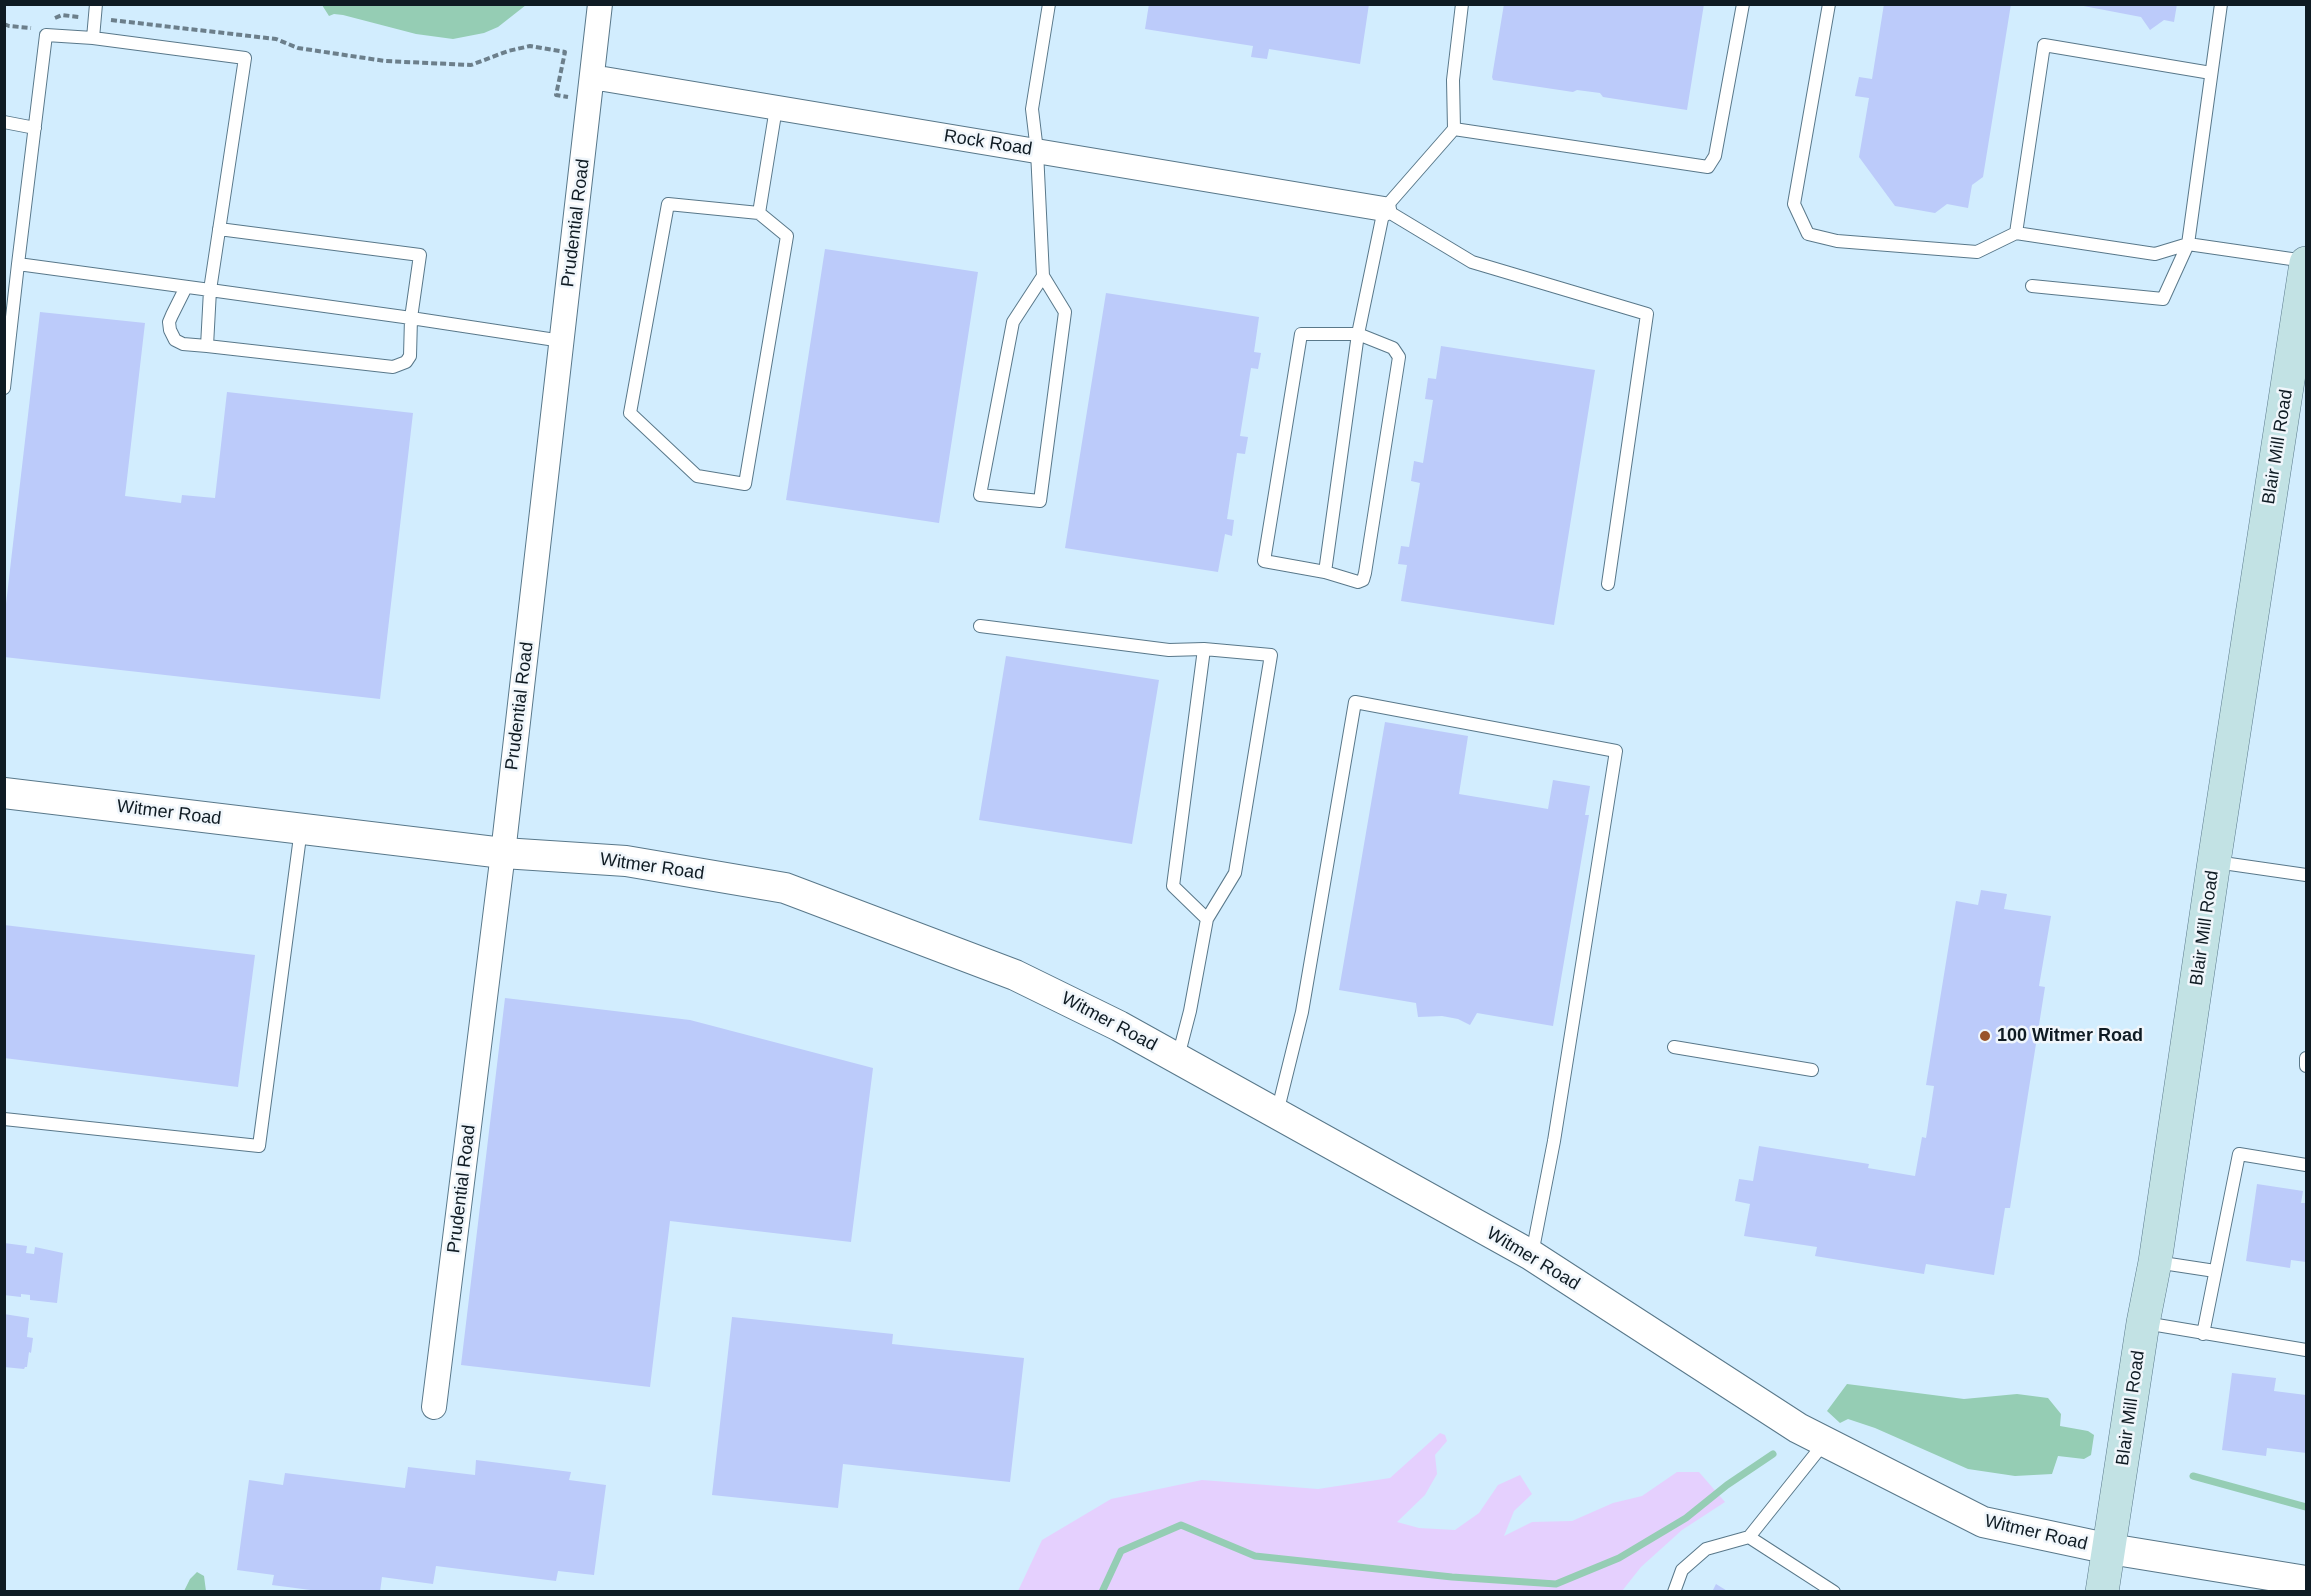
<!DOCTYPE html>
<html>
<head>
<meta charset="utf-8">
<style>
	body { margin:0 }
	#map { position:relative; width:2311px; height:1596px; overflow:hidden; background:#d2edfe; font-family:Arial,sans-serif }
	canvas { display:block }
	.frame { position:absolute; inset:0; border:6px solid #0f1b23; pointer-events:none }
</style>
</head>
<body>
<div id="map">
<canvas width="2311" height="1596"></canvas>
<div class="frame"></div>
</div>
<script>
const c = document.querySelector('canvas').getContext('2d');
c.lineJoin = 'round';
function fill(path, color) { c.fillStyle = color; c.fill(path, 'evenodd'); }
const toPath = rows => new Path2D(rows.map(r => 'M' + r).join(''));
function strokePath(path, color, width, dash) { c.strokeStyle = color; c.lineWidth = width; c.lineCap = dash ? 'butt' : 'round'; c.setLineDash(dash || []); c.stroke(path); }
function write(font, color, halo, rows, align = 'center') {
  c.font = font + ' Arial,sans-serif'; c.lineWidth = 5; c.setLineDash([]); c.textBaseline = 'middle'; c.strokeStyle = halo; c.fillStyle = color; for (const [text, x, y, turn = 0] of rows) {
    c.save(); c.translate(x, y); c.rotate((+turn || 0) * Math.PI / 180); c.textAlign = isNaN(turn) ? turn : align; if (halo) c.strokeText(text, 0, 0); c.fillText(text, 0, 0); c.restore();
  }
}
const green = toPath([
	[1440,1433,1445,1435,1447,1441,1435,1455,1437,1474,1425,1495,1397,1522,1419,1528,1455,1530,1479,1513,1498,1485,1520,1475,1532,1494,1514,1511,1504,1536,1532,1522,1572,1521,1613,1503,1642,1496,1677,1472,1699,1472,1725,1502,1682,1530,1641,1567,1622,1591,1018,1591,1042,1540,1111,1499,1202,1480,1318,1489,1390,1478]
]);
const water = toPath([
	[322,5,526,5,498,27,484,33,453,39,416,34,343,15,334,14,329,16],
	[1847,1384,1964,1399,2017,1394,2048,1398,2061,1414,2060,1426,2088,1431,2094,1435,2091,1455,2084,1459,2058,1456,2052,1474,2015,1476,1968,1469,1875,1428,1848,1419,1840,1423,1827,1411],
	[197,1572,204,1576,206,1591,184,1591,190,1579]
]);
const stream = toPath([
	[2193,1476,2306,1507],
	[1102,1592,1121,1551,1181,1525,1255,1556,1452,1577,1556,1584,1619,1558,1686,1518,1727,1485,1773,1454]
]);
const building = toPath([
	[1149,4,1369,4,1360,64,1269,49,1267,59,1251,57,1253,46,1145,29],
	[1504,4,1704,4,1687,110,1603,97,1600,93,1577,90,1573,92,1493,80,1492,77],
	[1884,4,2011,4,1983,177,1972,185,1968,208,1947,204,1935,213,1895,206,1859,157,1869,98,1855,96,1859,77,1872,79],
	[2073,4,2177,4,2174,22,2164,20,2150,30,2141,17],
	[825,249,978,272,939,523,786,500],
	[1106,293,1259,317,1254,352,1261,353,1258,369,1251,368,1240,436,1248,437,1245,454,1237,453,1227,519,1234,520,1232,536,1225,534,1218,572,1065,548],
	[40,312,145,323,125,496,181,503,182,495,215,498,227,392,413,413,380,699,4,657,4,621],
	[1441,346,1595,370,1554,625,1401,601,1407,565,1398,564,1401,546,1409,547,1420,483,1411,481,1414,461,1423,463,1433,400,1425,399,1428,378,1436,379],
	[1006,656,1159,680,1132,844,979,820],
	[1385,722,1468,736,1459,794,1548,809,1553,780,1590,786,1585,815,1589,815,1553,1026,1477,1013,1470,1025,1458,1019,1442,1016,1418,1017,1416,1003,1339,990],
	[1981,890,2007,894,2004,909,2051,916,2039,986,2045,987,2010,1208,2005,1208,1994,1275,1926,1264,1924,1274,1815,1256,1817,1247,1744,1236,1750,1204,1735,1201,1739,1179,1753,1181,1759,1146,1869,1164,1868,1168,1915,1176,1922,1137,1926,1138,1934,1086,1926,1085,1956,901,1978,905],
	[4,925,255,955,238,1087,4,1058],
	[505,998,690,1020,873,1068,851,1242,670,1221,650,1387,461,1365],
	[2257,1184,2303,1191,2301,1203,2306,1203,2306,1262,2291,1260,2290,1268,2246,1261],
	[4,1243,27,1246,26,1253,34,1254,35,1247,63,1253,57,1303,30,1300,30,1295,21,1294,21,1297,4,1295],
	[4,1314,29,1318,27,1337,33,1338,31,1353,29,1352,27,1367,25,1367,24,1369,4,1367],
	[732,1317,893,1334,892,1344,1024,1358,1010,1482,843,1464,838,1508,712,1495],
	[2232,1373,2276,1378,2274,1391,2306,1395,2306,1453,2267,1448,2266,1456,2222,1450],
	[476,1460,571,1472,569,1480,606,1485,594,1575,558,1571,556,1581,436,1566,433,1584,382,1577,380,1592,326,1592,272,1585,274,1575,237,1570,249,1480,283,1485,285,1473,405,1488,408,1467,475,1475],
	[1716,1584,1729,1592,1712,1592]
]);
const path = toPath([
	[55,18,62,15,79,17],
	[111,20,276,39,298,48,385,61,471,65,508,51,530,46,565,52,556,95,568,97],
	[4,24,9,26,31,28]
]);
const service = toPath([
	[1829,4,1794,204,1808,234,1837,241,1977,252,2016,233,2155,254,2188,244,2305,261],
	[93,38,96,4],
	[4,122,35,128],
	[1454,129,1453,80,1462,4],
	[1384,209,1472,262,1647,314,1608,584],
	[759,213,787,236,745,484,697,476,630,413,668,204,759,213,776,108],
	[219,229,420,255,411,318,410,356,406,362,393,367,207,346,210,290,245,58,93,38,46,35,18,264,210,290,411,318,562,341],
	[2016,233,2044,45,2211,73],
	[1043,276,1065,312,1040,501,980,495,1013,322,1043,276,1037,151,1032,109,1049,4],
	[2032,286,2163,299,2188,244,2221,4],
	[186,287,172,315,169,322,170,330,175,340,183,344,207,346],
	[4,388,18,264],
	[1325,572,1358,582,1363,580,1365,573,1399,357,1393,348,1358,334,1325,572,1264,561,1301,334,1358,334,1384,209,1454,129,1708,167,1715,156,1743,4],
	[980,626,1169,650,1204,649],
	[2216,862,2306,875],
	[1674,1047,1812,1070],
	[1178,1057,1190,1011,1207,919,1235,873,1271,655,1204,649,1173,886,1207,919],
	[2306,1058,2306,1066],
	[1277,1113,1302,1012,1355,702,1616,751,1554,1141,1532,1254],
	[4,1119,259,1146,301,829],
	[2156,1262,2215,1271],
	[2145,1323,2306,1350],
	[2203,1334,2239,1154,2306,1165],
	[1749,1537,1834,1592],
	[1674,1592,1682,1570,1706,1549,1749,1537,1825,1442]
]);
const minor = toPath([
	[592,77,1384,209],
	[434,1407,503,853,600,4]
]);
const tertiary = toPath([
	[4,793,503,853,626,861,785,888,1015,975,1119,1026,1531,1255,1798,1428,1983,1522,2110,1549,2306,1581]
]);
const secondary = toPath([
	[2102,1592,2143,1323,2155,1262,2214,862,2306,263]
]);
const markers = [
	[1985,1036,6,"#995329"]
];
const streetNames = [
	["Rock Road",988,143,9],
	["Prudential Road",576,223,-83],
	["Blair Mill Road",2278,447,-81],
	["Prudential Road",520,706,-83],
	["Witmer Road",169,813,7],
	["Witmer Road",652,867,8],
	["Blair Mill Road",2205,928,-82],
	["Witmer Road",1109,1022,28],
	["Prudential Road",462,1189,-83],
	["Witmer Road",1533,1259,31],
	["Blair Mill Road",2131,1408,-82],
	["Witmer Road",2036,1533,13]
];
const poiNames = [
	["100 Witmer Road",1997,1036]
];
fill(green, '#e5d0fe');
fill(water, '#95cdb4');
strokePath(stream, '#95cdb4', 7);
fill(building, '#bccbfa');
strokePath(service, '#59788a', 14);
strokePath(minor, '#59788a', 26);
strokePath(tertiary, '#59788a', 32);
strokePath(secondary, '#59788a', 34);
strokePath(path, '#6c7f8b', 4, [6, 3]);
strokePath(service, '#fff', 12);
strokePath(minor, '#fff', 24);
strokePath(tertiary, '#fff', 30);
strokePath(secondary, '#c2e2e4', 33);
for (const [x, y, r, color] of markers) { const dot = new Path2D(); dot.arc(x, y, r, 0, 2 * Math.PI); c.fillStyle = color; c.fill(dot); strokePath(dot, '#f0f6fb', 2); }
write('18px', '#0f1b23', '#f0f6fb', streetNames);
write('bold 18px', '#0f1b23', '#f0f6fb', poiNames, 'left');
</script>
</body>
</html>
